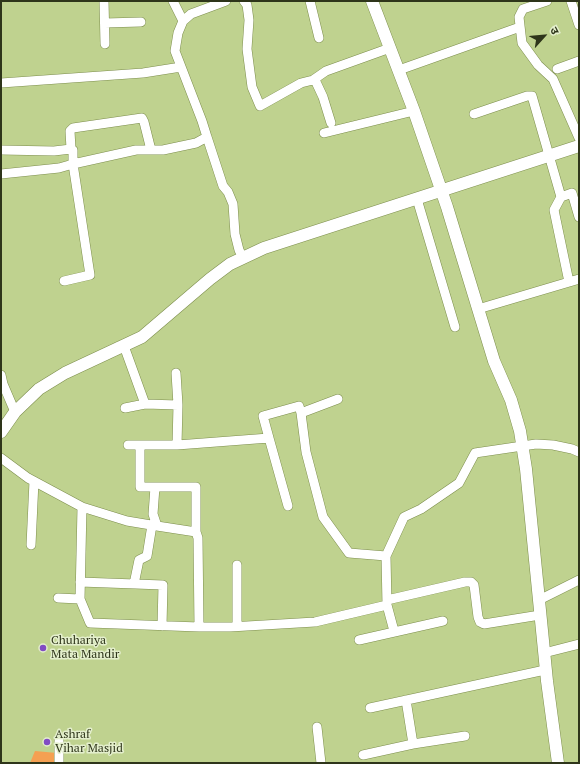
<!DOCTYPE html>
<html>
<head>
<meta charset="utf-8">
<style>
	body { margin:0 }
	#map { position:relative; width:580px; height:764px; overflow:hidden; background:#bfd28f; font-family:"PT Serif","Noto Sans Devanagari",serif }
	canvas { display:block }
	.frame { position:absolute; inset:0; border:2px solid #2e351a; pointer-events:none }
	.north { position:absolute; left:524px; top:16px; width:40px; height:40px; -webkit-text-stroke:3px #e4efcd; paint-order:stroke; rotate:63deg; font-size:11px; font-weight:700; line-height:16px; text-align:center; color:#2e351a }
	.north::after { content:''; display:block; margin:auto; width:14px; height:18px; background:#2e351a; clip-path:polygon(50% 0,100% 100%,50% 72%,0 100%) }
</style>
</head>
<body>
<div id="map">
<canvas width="580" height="764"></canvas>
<div class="frame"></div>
<div class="north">उ</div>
</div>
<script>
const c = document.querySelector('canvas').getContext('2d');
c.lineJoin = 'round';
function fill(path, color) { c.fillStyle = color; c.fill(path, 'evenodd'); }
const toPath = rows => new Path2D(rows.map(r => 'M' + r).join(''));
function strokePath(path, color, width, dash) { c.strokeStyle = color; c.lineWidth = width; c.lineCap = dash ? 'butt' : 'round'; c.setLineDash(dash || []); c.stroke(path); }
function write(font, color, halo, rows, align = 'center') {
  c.font = font + ' "PT Serif",serif'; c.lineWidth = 3; c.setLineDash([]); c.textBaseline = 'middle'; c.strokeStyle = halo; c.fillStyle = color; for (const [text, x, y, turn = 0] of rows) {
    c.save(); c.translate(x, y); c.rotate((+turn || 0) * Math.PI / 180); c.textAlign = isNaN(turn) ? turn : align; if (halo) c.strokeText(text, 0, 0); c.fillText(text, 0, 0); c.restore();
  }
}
const green = toPath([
	[35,751,57,753,56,763,30,763]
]);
const street = toPath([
	[104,1,105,44],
	[173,1,183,21],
	[244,1,247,5,249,20,247,49,252,87,260,106,301,83,313,80,316,82,323,97,331,123],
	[310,1,319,38],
	[547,1,523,9,519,17,522,43,538,65,553,79,579,138],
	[571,1,579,25],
	[105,23,141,22],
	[557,69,579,61],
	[399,70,520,27],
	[313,80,326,71,390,48],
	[1,83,143,73,181,67],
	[474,114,527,96,532,96,561,197],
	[324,133,414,111],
	[207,137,202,121,175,51,178,33,183,21,191,14,226,1],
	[71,149,70,131,73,128,142,118,144,122,151,150],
	[1,150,54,151,71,149,73,150,73,164,136,150,163,150,196,143,207,137,223,186,228,192,233,204,235,234,239,250,243,258],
	[1,174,59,168,73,164,90,275,64,281],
	[417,199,455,327],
	[569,282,554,210,561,197,572,193,579,217],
	[478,309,579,279],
	[124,346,145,404,178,405,177,445,269,438,263,416,299,406,301,413],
	[176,373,178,405],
	[1,375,3,384,15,412],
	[338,399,301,413,306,452,323,517,349,553,386,556],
	[125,408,145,404],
	[269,438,288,506],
	[128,445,177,445],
	[140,445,140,487,155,487],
	[1,458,28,478,82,507,80,599,58,598],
	[82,507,127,521,157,526],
	[196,532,157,526,153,514,155,487,196,487,196,532,198,538,199,627],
	[31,545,34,481],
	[237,565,237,626],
	[80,582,163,585,162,626],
	[134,584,139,560,147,556,152,525],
	[80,599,90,623,199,627,230,627,315,622,387,605,386,556,404,517,421,509,459,483,475,453,536,444,553,445,572,449,579,452],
	[387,600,465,582,471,582,474,585,478,617,480,622,484,624,540,615],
	[539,600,579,580],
	[387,605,394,631],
	[359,640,443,621],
	[544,653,579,644],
	[406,700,413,744,465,736],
	[370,708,545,670],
	[317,727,321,763],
	[363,755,413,744],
	[59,763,59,741]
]);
const secondary = toPath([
	[372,1,414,111,447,207,494,361,511,400,520,431,526,469,547,681,558,763],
	[1,432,15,412,39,389,65,373,142,337,210,279,230,264,264,248,579,146]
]);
const markers = [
	[43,648,4,"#814cc3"],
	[47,742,4,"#814cc3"]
];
const poiNames = [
	["Chuhariya",51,641],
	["Mata Mandir",51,655],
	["Ashraf",55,735],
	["Vihar Masjid",55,749]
];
fill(green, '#f5a052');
strokePath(street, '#7d8e4d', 10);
strokePath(secondary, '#7d8e4d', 13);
strokePath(street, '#fff', 9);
strokePath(secondary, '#fff', 12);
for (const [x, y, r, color] of markers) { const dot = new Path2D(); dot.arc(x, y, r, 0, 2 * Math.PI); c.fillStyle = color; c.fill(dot); strokePath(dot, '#e4efcd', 1.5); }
write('12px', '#2e351a', '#e4efcd', poiNames, 'left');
</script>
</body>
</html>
